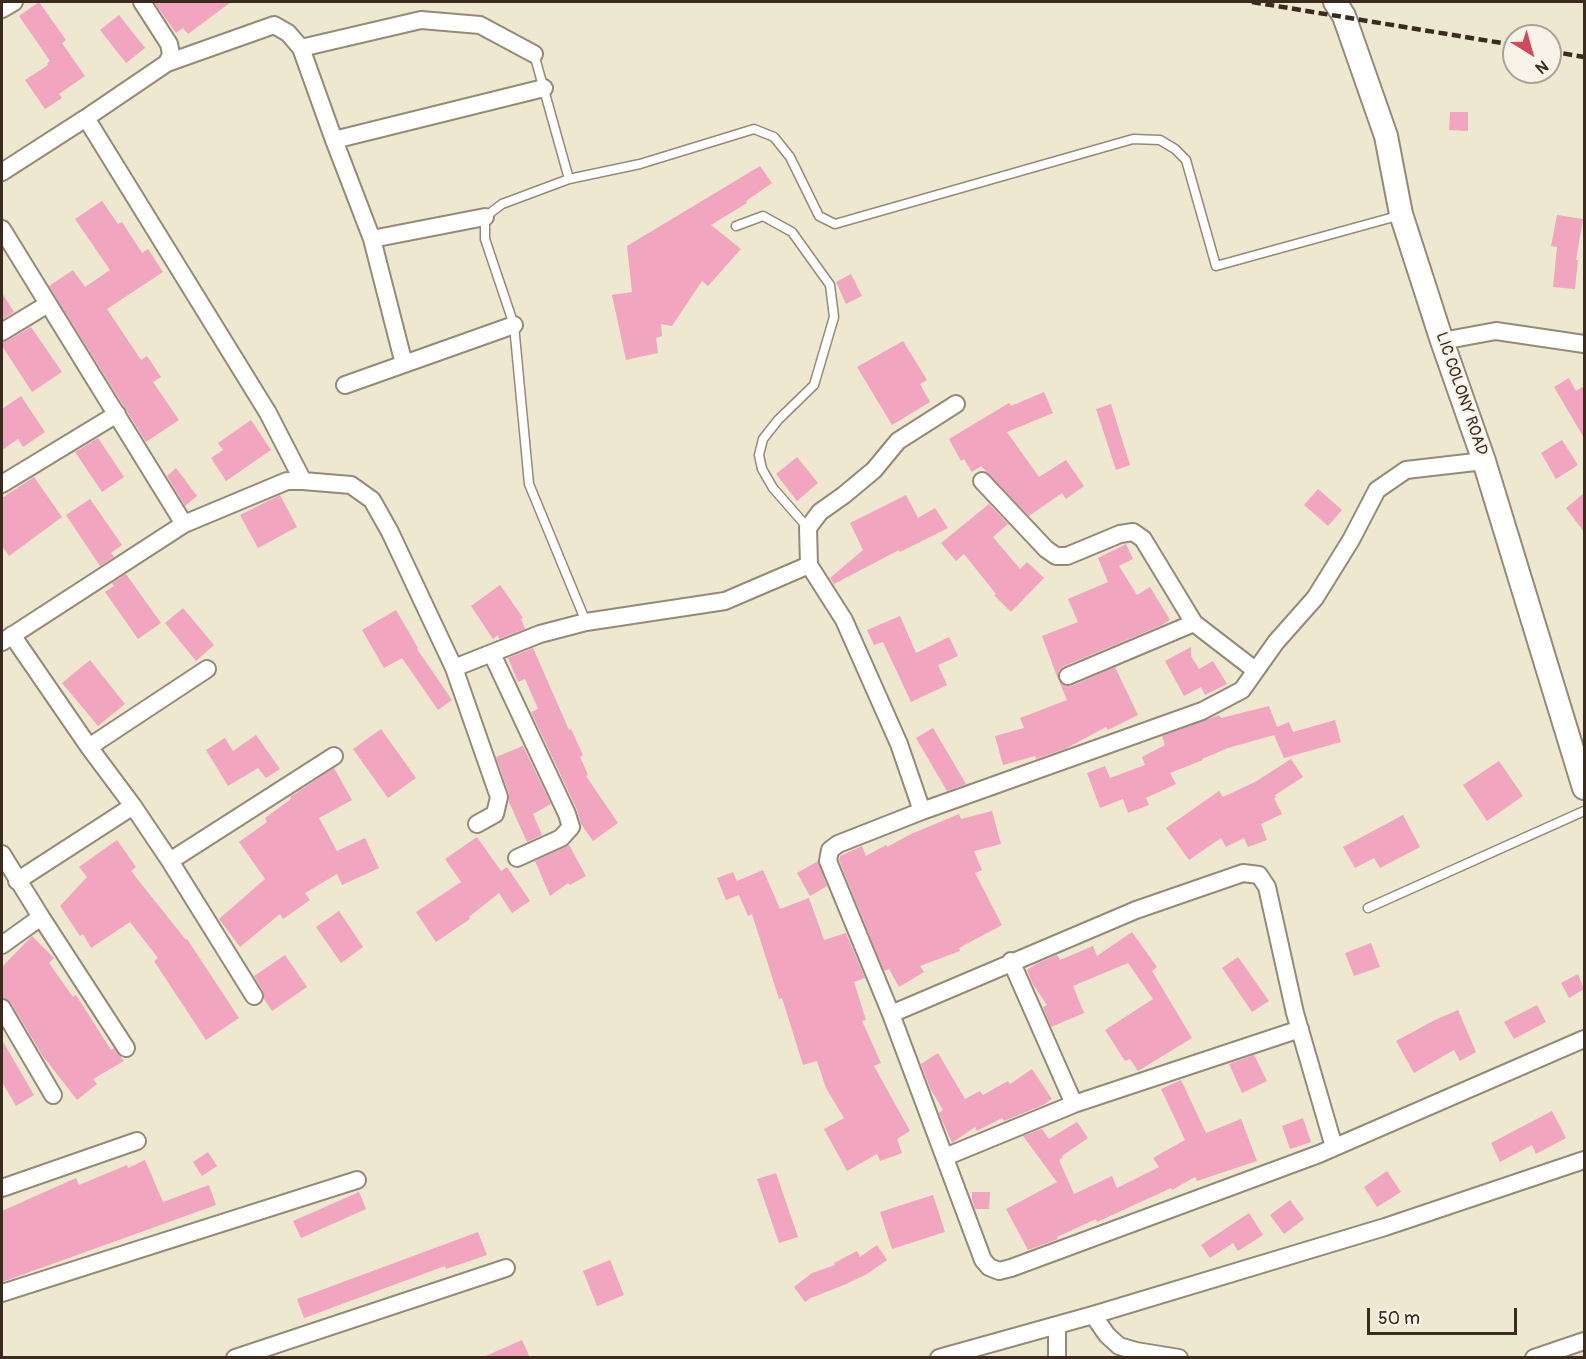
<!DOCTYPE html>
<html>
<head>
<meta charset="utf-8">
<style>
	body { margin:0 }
	#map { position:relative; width:1586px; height:1359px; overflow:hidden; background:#efe8d0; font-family:Pangolin,sans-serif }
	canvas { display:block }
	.frame { position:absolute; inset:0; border:3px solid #3b2a1e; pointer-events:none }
	.north { position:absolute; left:1502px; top:24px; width:60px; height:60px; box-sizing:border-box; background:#f7f3e8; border:2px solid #aca397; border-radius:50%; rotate:143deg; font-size:16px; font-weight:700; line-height:24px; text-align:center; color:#3b2a1e }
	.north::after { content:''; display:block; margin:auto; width:21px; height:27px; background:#d1495b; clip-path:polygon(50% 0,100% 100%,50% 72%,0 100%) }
	.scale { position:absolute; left:1367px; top:1308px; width:150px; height:27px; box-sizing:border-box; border:3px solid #3b2a1e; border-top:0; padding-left:8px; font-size:18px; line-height:21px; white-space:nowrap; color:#3b2a1e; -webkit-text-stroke:4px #f7f3e8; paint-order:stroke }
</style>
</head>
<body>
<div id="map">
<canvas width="1586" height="1359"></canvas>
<div class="frame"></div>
<div class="north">N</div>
<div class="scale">50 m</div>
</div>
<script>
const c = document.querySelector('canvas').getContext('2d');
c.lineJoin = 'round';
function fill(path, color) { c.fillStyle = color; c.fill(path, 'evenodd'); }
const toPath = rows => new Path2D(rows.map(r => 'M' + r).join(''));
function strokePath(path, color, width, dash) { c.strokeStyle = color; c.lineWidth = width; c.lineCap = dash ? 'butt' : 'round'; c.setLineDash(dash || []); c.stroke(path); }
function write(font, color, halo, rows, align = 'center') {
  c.font = font + ' Pangolin,sans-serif'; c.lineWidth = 4.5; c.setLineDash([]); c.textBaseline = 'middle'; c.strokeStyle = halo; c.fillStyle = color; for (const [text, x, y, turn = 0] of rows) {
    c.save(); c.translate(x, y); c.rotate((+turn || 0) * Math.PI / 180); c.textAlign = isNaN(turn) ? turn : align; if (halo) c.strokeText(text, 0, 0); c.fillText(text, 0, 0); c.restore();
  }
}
const building = toPath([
	[39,2,66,40,62,43,85,76,59,94,62,98,45,109,25,80,48,65,47,63,50,61,19,16],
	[154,2,231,2,188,34,183,28,176,33],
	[119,15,145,48,126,63,100,30],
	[1450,112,1468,112,1468,131,1449,130],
	[760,166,772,183,746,201,747,203,711,225,741,249,708,286,702,281,672,326,661,324,662,336,656,338,658,353,626,360,612,295,632,292,627,246],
	[102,201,118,224,122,222,142,253,148,249,163,272,107,309,141,360,147,356,161,377,153,382,179,420,146,442,49,286,73,270,85,287,110,270,75,219],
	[1557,215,1583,219,1576,260,1578,260,1575,289,1553,287,1557,247,1551,246],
	[851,274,862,296,846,304,836,282],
	[2,293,14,312,2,320],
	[31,327,62,372,32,392,2,346,2,342,7,341],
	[903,341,927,380,920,384,930,402,892,425,857,367],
	[1569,378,1576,391,1584,386,1584,438,1554,387],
	[1044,392,1053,413,1007,432,1039,477,1066,460,1084,486,1066,499,1062,493,1029,516,981,466,972,472,964,459,961,461,949,439,1009,403,1011,406],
	[21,396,45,432,23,447,18,439,2,450,2,409],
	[1111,404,1130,465,1116,470,1096,409],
	[251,420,271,450,226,481,211,458,223,450,218,443],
	[98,438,124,477,102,492,75,452],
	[1562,440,1578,465,1556,479,1541,453],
	[797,457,818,483,797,501,776,474],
	[176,468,197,496,185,506,167,476],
	[34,477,62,517,9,556,2,546,2,498],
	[1318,489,1342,510,1328,526,1304,505],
	[1584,493,1584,532,1566,508],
	[280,495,297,527,258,548,240,515],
	[906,495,918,518,935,508,948,528,900,552,899,550,834,584,830,578,863,550,850,523],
	[90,499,122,545,111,553,114,557,100,566,66,515],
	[989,504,1008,524,993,537,1020,569,1027,562,1044,578,1011,612,994,595,996,594,964,554,956,561,941,543],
	[1126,544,1133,559,1119,566,1137,595,1150,587,1170,620,1160,626,1064,666,1059,670,1058,679,1042,636,1078,622,1068,599,1108,582,1098,558],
	[126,574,161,623,138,639,105,592,114,586,112,583],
	[500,585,523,618,521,619,525,629,499,639,498,635,493,639,471,606],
	[183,608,214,645,196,661,165,623],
	[396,610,418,648,417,649,452,700,438,710,402,658,384,668,362,630],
	[900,616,916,653,949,637,958,656,938,665,947,685,911,702,883,642,874,645,867,630],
	[1191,647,1191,656,1199,669,1213,661,1227,684,1205,695,1201,687,1184,696,1165,661],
	[533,648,569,730,571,729,583,755,580,757,588,775,586,776,618,823,593,841,581,824,577,810,531,712,538,709,525,679,518,682,508,658],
	[90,660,125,704,98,726,62,683],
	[1115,667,1138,715,1108,730,1106,727,1065,749,1036,759,1035,756,1003,765,995,736,1024,728,1020,718,1067,700,1059,681,1066,686,1072,686],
	[1269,706,1277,727,1289,722,1293,732,1335,720,1341,742,1284,758,1274,735,1228,748,1202,759,1203,760,1170,773,1176,784,1146,798,1149,805,1128,813,1123,799,1100,808,1087,773,1105,766,1110,778,1145,765,1142,757,1165,745,1162,736,1219,715,1221,718],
	[933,728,966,784,947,791,916,738],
	[381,729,416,778,388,798,353,749],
	[256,735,280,769,266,778,258,768,228,786,206,750,225,738,233,751],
	[523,746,551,804,533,814,542,835,527,842,509,802,509,794,496,757],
	[1291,759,1303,777,1275,795,1276,797,1274,798,1282,814,1261,824,1267,840,1248,847,1244,838,1226,847,1221,838,1189,860,1166,828,1219,791,1223,797,1255,782],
	[1499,761,1523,796,1487,821,1463,785],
	[334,768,352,800,319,818,337,851,365,838,379,868,342,885,337,874,305,893,310,900,283,919,280,914,240,947,219,919,265,879,239,842,267,822,265,818,291,799,290,797],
	[992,811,1001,844,974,851,982,870,975,873,1002,925,959,948,960,951,920,966,924,972,899,987,889,969,884,971,839,860,840,856,862,846,866,856,886,845,887,847,911,834,959,814,961,819],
	[1403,815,1420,847,1380,868,1374,858,1355,868,1343,847],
	[477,837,501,871,507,867,530,901,512,913,499,893,469,917,470,919,436,942,416,912,461,882,445,859],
	[117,840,136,867,131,871,186,940,187,939,239,1018,206,1040,154,961,158,958,130,922,91,948,83,934,80,936,60,906,87,877,79,867],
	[569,845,586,876,570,885,568,883,550,896,535,861],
	[818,861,827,886,810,896,797,873],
	[763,870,780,909,809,898,824,940,846,933,865,978,854,982,866,1020,862,1021,881,1063,874,1066,910,1131,897,1139,902,1153,880,1161,877,1154,847,1171,824,1129,844,1118,826,1088,817,1061,803,1065,782,998,779,999,752,914,748,916,739,895,726,900,717,878,733,872,737,881],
	[339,911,363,947,341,963,316,927],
	[1132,932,1157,967,1152,971,1192,1038,1138,1071,1130,1059,1125,1061,1105,1030,1153,999,1128,963,1073,986,1084,1013,1051,1027,1043,1007,1047,1005,1032,983,1027,970,1036,964,1057,955,1060,960,1093,946,1097,956],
	[32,936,54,958,49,963,73,997,76,995,111,1050,114,1048,124,1061,93,1079,97,1084,77,1100,42,1055,11,1003,2,998,2,967],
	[1371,943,1380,967,1354,976,1345,953],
	[285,955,307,987,272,1011,264,999,263,991,254,976],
	[1238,957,1269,1001,1252,1012,1222,968],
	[1578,974,1584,989,1569,998,1561,983],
	[1537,1005,1546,1022,1514,1039,1504,1022],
	[1458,1010,1476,1052,1460,1061,1454,1050,1414,1073,1396,1041,1435,1020],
	[2,1040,34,1095,16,1106,2,1082],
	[938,1053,965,1099,980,1091,983,1095,1008,1081,1010,1084,1032,1069,1052,1099,1043,1105,1004,1121,1002,1118,977,1131,975,1127,952,1143,939,1113,943,1110,930,1088,921,1064],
	[1254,1055,1267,1081,1242,1093,1229,1064],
	[1181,1080,1206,1133,1241,1119,1257,1161,1197,1181,1195,1177,1172,1190,1171,1188,1097,1222,1096,1219,1057,1237,1058,1239,1028,1250,1006,1209,1057,1182,1023,1136,1042,1129,1049,1139,1077,1122,1088,1138,1062,1156,1063,1157,1059,1160,1074,1194,1112,1176,1117,1188,1159,1167,1153,1158,1185,1140,1161,1089],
	[1552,1111,1566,1138,1536,1154,1532,1145,1500,1162,1491,1143],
	[1303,1118,1311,1142,1290,1149,1282,1126],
	[208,1152,217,1166,202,1176,193,1162],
	[145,1160,163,1202,209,1185,216,1205,2,1282,2,1211,76,1178,79,1185,127,1165,128,1168],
	[1387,1171,1401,1192,1377,1207,1364,1187],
	[776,1173,798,1237,779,1243,757,1179],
	[359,1192,366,1209,301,1238,293,1221],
	[972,1192,990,1192,989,1209,975,1209,972,1199],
	[933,1195,945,1232,892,1249,880,1212],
	[1290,1200,1304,1219,1284,1234,1270,1215],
	[1249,1213,1263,1235,1238,1251,1233,1243,1210,1258,1201,1245],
	[478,1232,487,1255,446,1269,445,1266,304,1318,297,1299],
	[877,1245,887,1260,867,1274,844,1285,811,1298,805,1302,794,1287,812,1273,835,1265,834,1263,857,1251,860,1257],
	[610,1260,624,1295,597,1306,583,1271],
	[522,1340,530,1358,481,1358]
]);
const service = toPath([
	[534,54,569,179,502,204,485,217,485,239,514,325,529,484,586,622],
	[569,179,640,164,754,129,774,137,790,157,819,216,835,224,1133,139,1160,140,1175,149,1186,160,1216,266,1401,215],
	[736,226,763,216,792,232,830,285,834,317,814,385,778,420,763,439,759,455,762,469,773,488,808,528],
	[1368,908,1584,811]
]);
const minor = toPath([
	[2,9,14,2],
	[301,48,421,20,480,25,534,54],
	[167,63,274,25,288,33,301,48,334,140,372,239,404,364],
	[86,118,167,63,171,54,169,44,142,2],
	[334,140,544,88],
	[2,172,86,118,268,413,303,481],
	[2,229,184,524],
	[372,239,485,217],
	[2,332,48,304],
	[1442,341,1496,331,1584,344],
	[345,385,514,325],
	[982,481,1046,549,1056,556,1067,556,1120,534,1133,532,1143,539,1194,623,1255,670],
	[2,484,117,414],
	[809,565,808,528,820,512,844,495,874,470,898,441,956,404],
	[12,635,89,747,133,806,17,881],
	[2,642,184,524,287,481,303,481,351,485,372,500,390,532,454,668,540,634,586,622,725,601,809,565,844,620,899,744,922,811,1202,711,1242,690,1276,642,1315,598,1351,540,1377,490,1406,470,1484,461],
	[492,654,567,814,571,827,561,838,517,858],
	[454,668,499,797,495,814,477,824],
	[1068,676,1194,623],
	[89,747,207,669],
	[133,806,170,861,334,756],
	[922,811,838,844,830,850,828,861,891,1014,983,1260,989,1267,999,1271,1011,1268,1319,1154,1584,1039],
	[2,854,41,917,2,945],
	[170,861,254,996],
	[41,917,126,1048],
	[1011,961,1074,1104,1300,1029],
	[2,1008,53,1095],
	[891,1014,1136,910,1243,873,1259,875,1267,887,1295,1013,1334,1147],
	[945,1157,1074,1104],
	[2,1188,137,1141],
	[2,1293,357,1180],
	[1093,1315,1107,1335,1119,1346,1136,1351,1179,1358],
	[235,1358,506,1268],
	[939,1358,1093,1315,1385,1227,1584,1160],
	[1057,1358,1057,1325],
	[1534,1358,1584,1341]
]);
const secondary = toPath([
	[1335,2,1344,16,1386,136,1401,214,1442,341,1484,461,1584,788]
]);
const rail = toPath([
	[1252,2,1514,45],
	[1550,51,1584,57]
]);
const streetNames = [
	["LIC COLONY ROAD",1461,394,71]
];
fill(building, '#f1a5be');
strokePath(service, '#958977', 11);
strokePath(minor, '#958977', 20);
strokePath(secondary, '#958977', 26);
strokePath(service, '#fff', 8);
strokePath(minor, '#fff', 16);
strokePath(secondary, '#fff', 22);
strokePath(rail, '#3b2a1e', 4.5, [9, 4.5]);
write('16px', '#3b2a1e', '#f7f3e8', streetNames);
</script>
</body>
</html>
